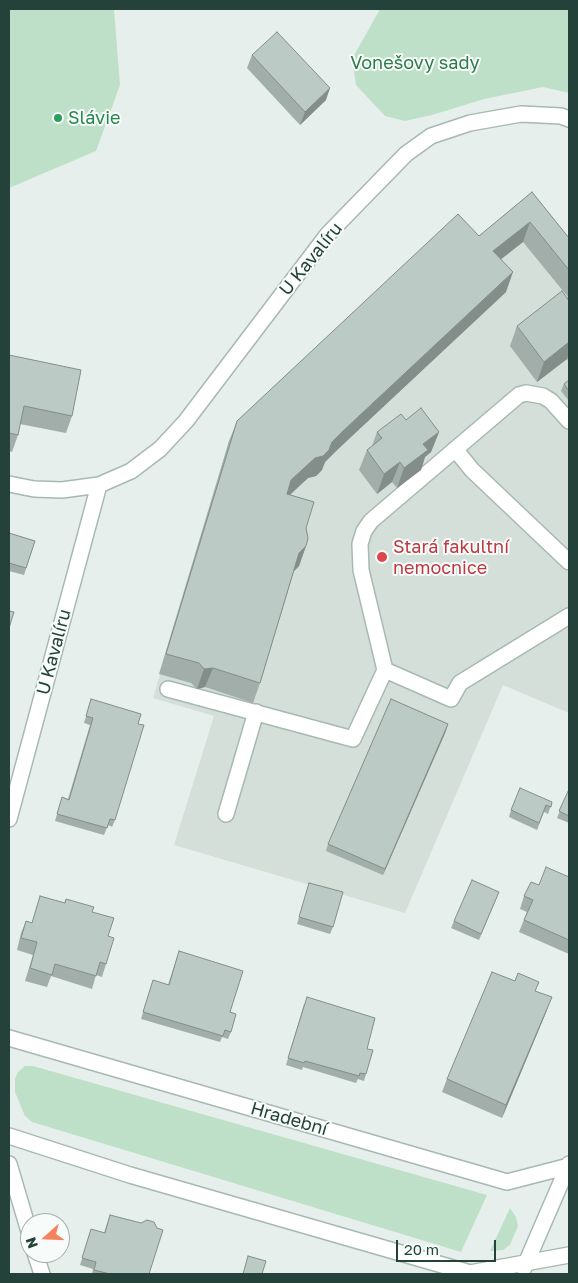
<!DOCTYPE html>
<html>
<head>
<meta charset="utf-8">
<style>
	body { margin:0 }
	#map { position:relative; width:578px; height:1283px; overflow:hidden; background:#e6efeb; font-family:"Golos Text",sans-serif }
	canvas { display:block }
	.frame { position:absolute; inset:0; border:10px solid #24423a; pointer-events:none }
	.north { position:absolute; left:20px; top:1213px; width:50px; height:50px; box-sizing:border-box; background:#f7fbf9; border:1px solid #a3b1ad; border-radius:50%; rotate:250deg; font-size:14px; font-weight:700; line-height:20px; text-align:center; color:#24423a }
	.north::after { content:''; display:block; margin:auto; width:18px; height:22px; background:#f4845f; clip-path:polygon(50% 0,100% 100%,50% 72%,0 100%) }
	.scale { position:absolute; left:396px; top:1240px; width:100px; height:22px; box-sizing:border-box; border:2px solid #24423a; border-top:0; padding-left:6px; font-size:15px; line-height:18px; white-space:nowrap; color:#24423a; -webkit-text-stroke:4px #f7fbf9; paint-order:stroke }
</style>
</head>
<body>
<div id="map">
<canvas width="578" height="1283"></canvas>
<div class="frame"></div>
<div class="north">N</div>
<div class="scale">20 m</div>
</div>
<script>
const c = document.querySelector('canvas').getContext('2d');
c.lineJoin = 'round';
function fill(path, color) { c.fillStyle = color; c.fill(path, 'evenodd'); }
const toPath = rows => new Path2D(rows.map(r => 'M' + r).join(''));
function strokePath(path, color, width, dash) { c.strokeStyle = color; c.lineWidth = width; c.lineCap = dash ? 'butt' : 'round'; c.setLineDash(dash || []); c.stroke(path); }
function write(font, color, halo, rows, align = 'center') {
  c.font = font + ' "Golos Text",sans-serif'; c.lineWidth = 4; c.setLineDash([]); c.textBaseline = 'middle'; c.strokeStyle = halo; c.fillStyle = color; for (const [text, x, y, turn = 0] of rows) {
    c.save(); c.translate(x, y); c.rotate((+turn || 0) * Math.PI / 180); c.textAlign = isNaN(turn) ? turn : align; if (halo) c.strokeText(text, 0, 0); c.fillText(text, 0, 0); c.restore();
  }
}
const built = toPath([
	[525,212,569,267,569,713,503,685,405,913,174,845,214,716,153,698,229,441,472,256]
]);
const green = toPath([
	[9,9,114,9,120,85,96,151,9,188],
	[380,9,569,9,569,93,543,87,484,99,432,115,405,121,385,116,356,85,352,59],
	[25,1066,33,1066,487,1195,461,1252,32,1122,25,1116,15,1092,15,1079,18,1072],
	[510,1208,516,1217,518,1226,510,1245,503,1250,490,1251]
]);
const minor = toPath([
	[569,421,551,401,543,396,526,393,519,395,371,521,364,531,360,544,361,570,385,670,451,699,460,683,569,616],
	[455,449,472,470,569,562],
	[9,484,34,489,62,490,99,485,131,471,160,449,186,421,328,234,406,154,431,136,470,123,521,114,561,116,569,119],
	[168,689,353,739,385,670],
	[226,814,256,712],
	[9,819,99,485],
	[9,1038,507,1182,569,1166],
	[9,1136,130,1175,470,1273,569,1255],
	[9,1164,30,1235],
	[35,1253,42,1274],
	[524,1268,569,1164]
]);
const wall = toPath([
	[252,55,326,100,300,125,247,68],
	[532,192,569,238,569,362,567,359,537,382,510,346,517,326,568,297,523,242,501,259,506,292,336,451,325,462,322,470,316,476,308,478,290,495,306,528,306,546,299,566,294,571,260,683,253,703,205,687,197,689,191,683,159,674,229,441,237,421,479,236],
	[9,355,72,416,66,433,20,424,18,435,12,452,9,451],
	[569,380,569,401,561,391,564,384],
	[406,420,439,432,431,452,425,457,421,470,397,488,392,482,377,494,359,470,367,450,372,446,377,432],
	[9,533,35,541,24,575,9,571],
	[91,699,115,820,112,827,108,825,104,835,55,821,62,797,68,799,90,725,84,723],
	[446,731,383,875,326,851,328,844],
	[569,789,569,823,557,818],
	[552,802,548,814,544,812,537,830,509,817,511,810],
	[569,877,569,954,519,932,527,912,520,909,524,896,539,885],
	[309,883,333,927,330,934,297,924],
	[499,892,479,940,451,928,454,921],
	[40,896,64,903,66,899,92,912,108,936,106,964,102,977,96,975,92,989,51,976,47,987,25,981,33,955,17,950,21,933,26,921,32,923],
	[179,951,230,1012,231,1032,228,1039,222,1037,220,1042,141,1019,153,980,168,985],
	[304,1004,367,1049,366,1074,364,1081,358,1079,356,1083,303,1067,302,1070,286,1065],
	[547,1010,502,1118,442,1092,447,1079],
	[110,1215,149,1274,92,1274,93,1269,80,1265,89,1235,104,1233]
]);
const shadedWall = toPath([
	[330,88,326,100,300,125,305,112],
	[530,222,523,242,486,271,493,251],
	[513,272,506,292,336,451,325,462,322,470,316,476,308,478,284,500,291,480],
	[569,342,569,352,567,359,537,382,544,362],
	[439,432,431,452,425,457,421,470,397,488,404,468,423,444],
	[400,462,392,482,377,494,384,474],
	[306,546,299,566,292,573,299,553],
	[213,668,205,687,197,689,204,669],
	[448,724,446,731,383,875,385,869],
	[552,997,547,1010,502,1118,506,1105]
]);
const building = toPath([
	[277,32,330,88,305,112,252,55,277,32],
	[532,192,569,238,569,270,530,222,493,251,513,272,343,431,332,442,329,450,323,456,315,458,291,480,287,494,314,502,306,528,308,538,306,546,299,553,260,683,213,668,204,669,199,663,166,654,237,421,458,214,479,236,532,192],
	[562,291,569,301,569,342,544,362,517,326,562,291],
	[9,355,81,370,72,416,24,406,18,435,9,433,9,355],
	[569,380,569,391,564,384,569,380],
	[421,408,439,432,423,444,428,450,404,468,400,462,384,474,367,450,382,438,377,432,401,414,406,420,421,408],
	[9,533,35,541,26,568,9,563,9,533],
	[9,611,14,612,9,628,9,611],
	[91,699,141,714,138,724,144,725,115,820,110,819,107,828,57,814,62,797,69,800,93,718,86,716,91,699],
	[391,699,448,724,385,869,328,844,391,699],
	[520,788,552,802,551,807,546,805,539,823,511,810,520,788],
	[569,789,569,816,559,811,569,789],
	[546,867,569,877,569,940,524,920,533,900,524,896,531,882,539,885,546,867],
	[472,880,499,892,481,934,454,921,472,880],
	[309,883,343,892,333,927,299,917,309,883],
	[40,896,65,903,66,899,94,907,92,912,114,918,108,936,114,938,106,964,100,962,96,976,55,964,52,975,30,968,37,942,21,938,26,921,32,923,40,896],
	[179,951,243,971,230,1012,236,1014,231,1032,225,1030,223,1036,143,1012,153,980,169,985,179,951],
	[492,972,515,981,518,973,539,982,535,991,552,997,506,1105,447,1079,492,972],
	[307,997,375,1018,367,1049,373,1050,366,1074,360,1073,359,1076,305,1061,304,1063,288,1058,307,997],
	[110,1215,141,1223,147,1220,154,1222,157,1228,163,1230,149,1274,110,1274,94,1270,96,1262,82,1258,91,1229,105,1233,110,1215],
	[248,1256,266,1261,262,1274,243,1274,248,1256]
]);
const markers = [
	[58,118,5,"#2e9e5b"],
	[382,557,6,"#e0444e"]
];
const parkNames = [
	["Vonešovy sady",415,63]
];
const leisureNames = [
	["Slávie",68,118]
];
const streetNames = [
	["U Kavalíru",311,259,-51],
	["U Kavalíru",54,652,-75],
	["Hradební",289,1119,16]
];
const healthNames = [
	["Stará fakultní",393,547],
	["nemocnice",393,568]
];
fill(built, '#d4dfda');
fill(green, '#bfe0c8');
strokePath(minor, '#a8b8b2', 18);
strokePath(minor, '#fff', 15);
fill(wall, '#a1aea9');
fill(shadedWall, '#838d89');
fill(building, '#bbcac4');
strokePath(building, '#838d89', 1);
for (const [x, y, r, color] of markers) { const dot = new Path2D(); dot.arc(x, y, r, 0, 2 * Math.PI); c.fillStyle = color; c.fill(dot); strokePath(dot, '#f7fbf9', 2); }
write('18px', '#2d7a4b', '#f7fbf9', parkNames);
write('18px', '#27864d', '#f7fbf9', leisureNames, 'left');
write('18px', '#24423a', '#f7fbf9', streetNames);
write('18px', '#be3a42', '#f7fbf9', healthNames, 'left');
</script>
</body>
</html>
